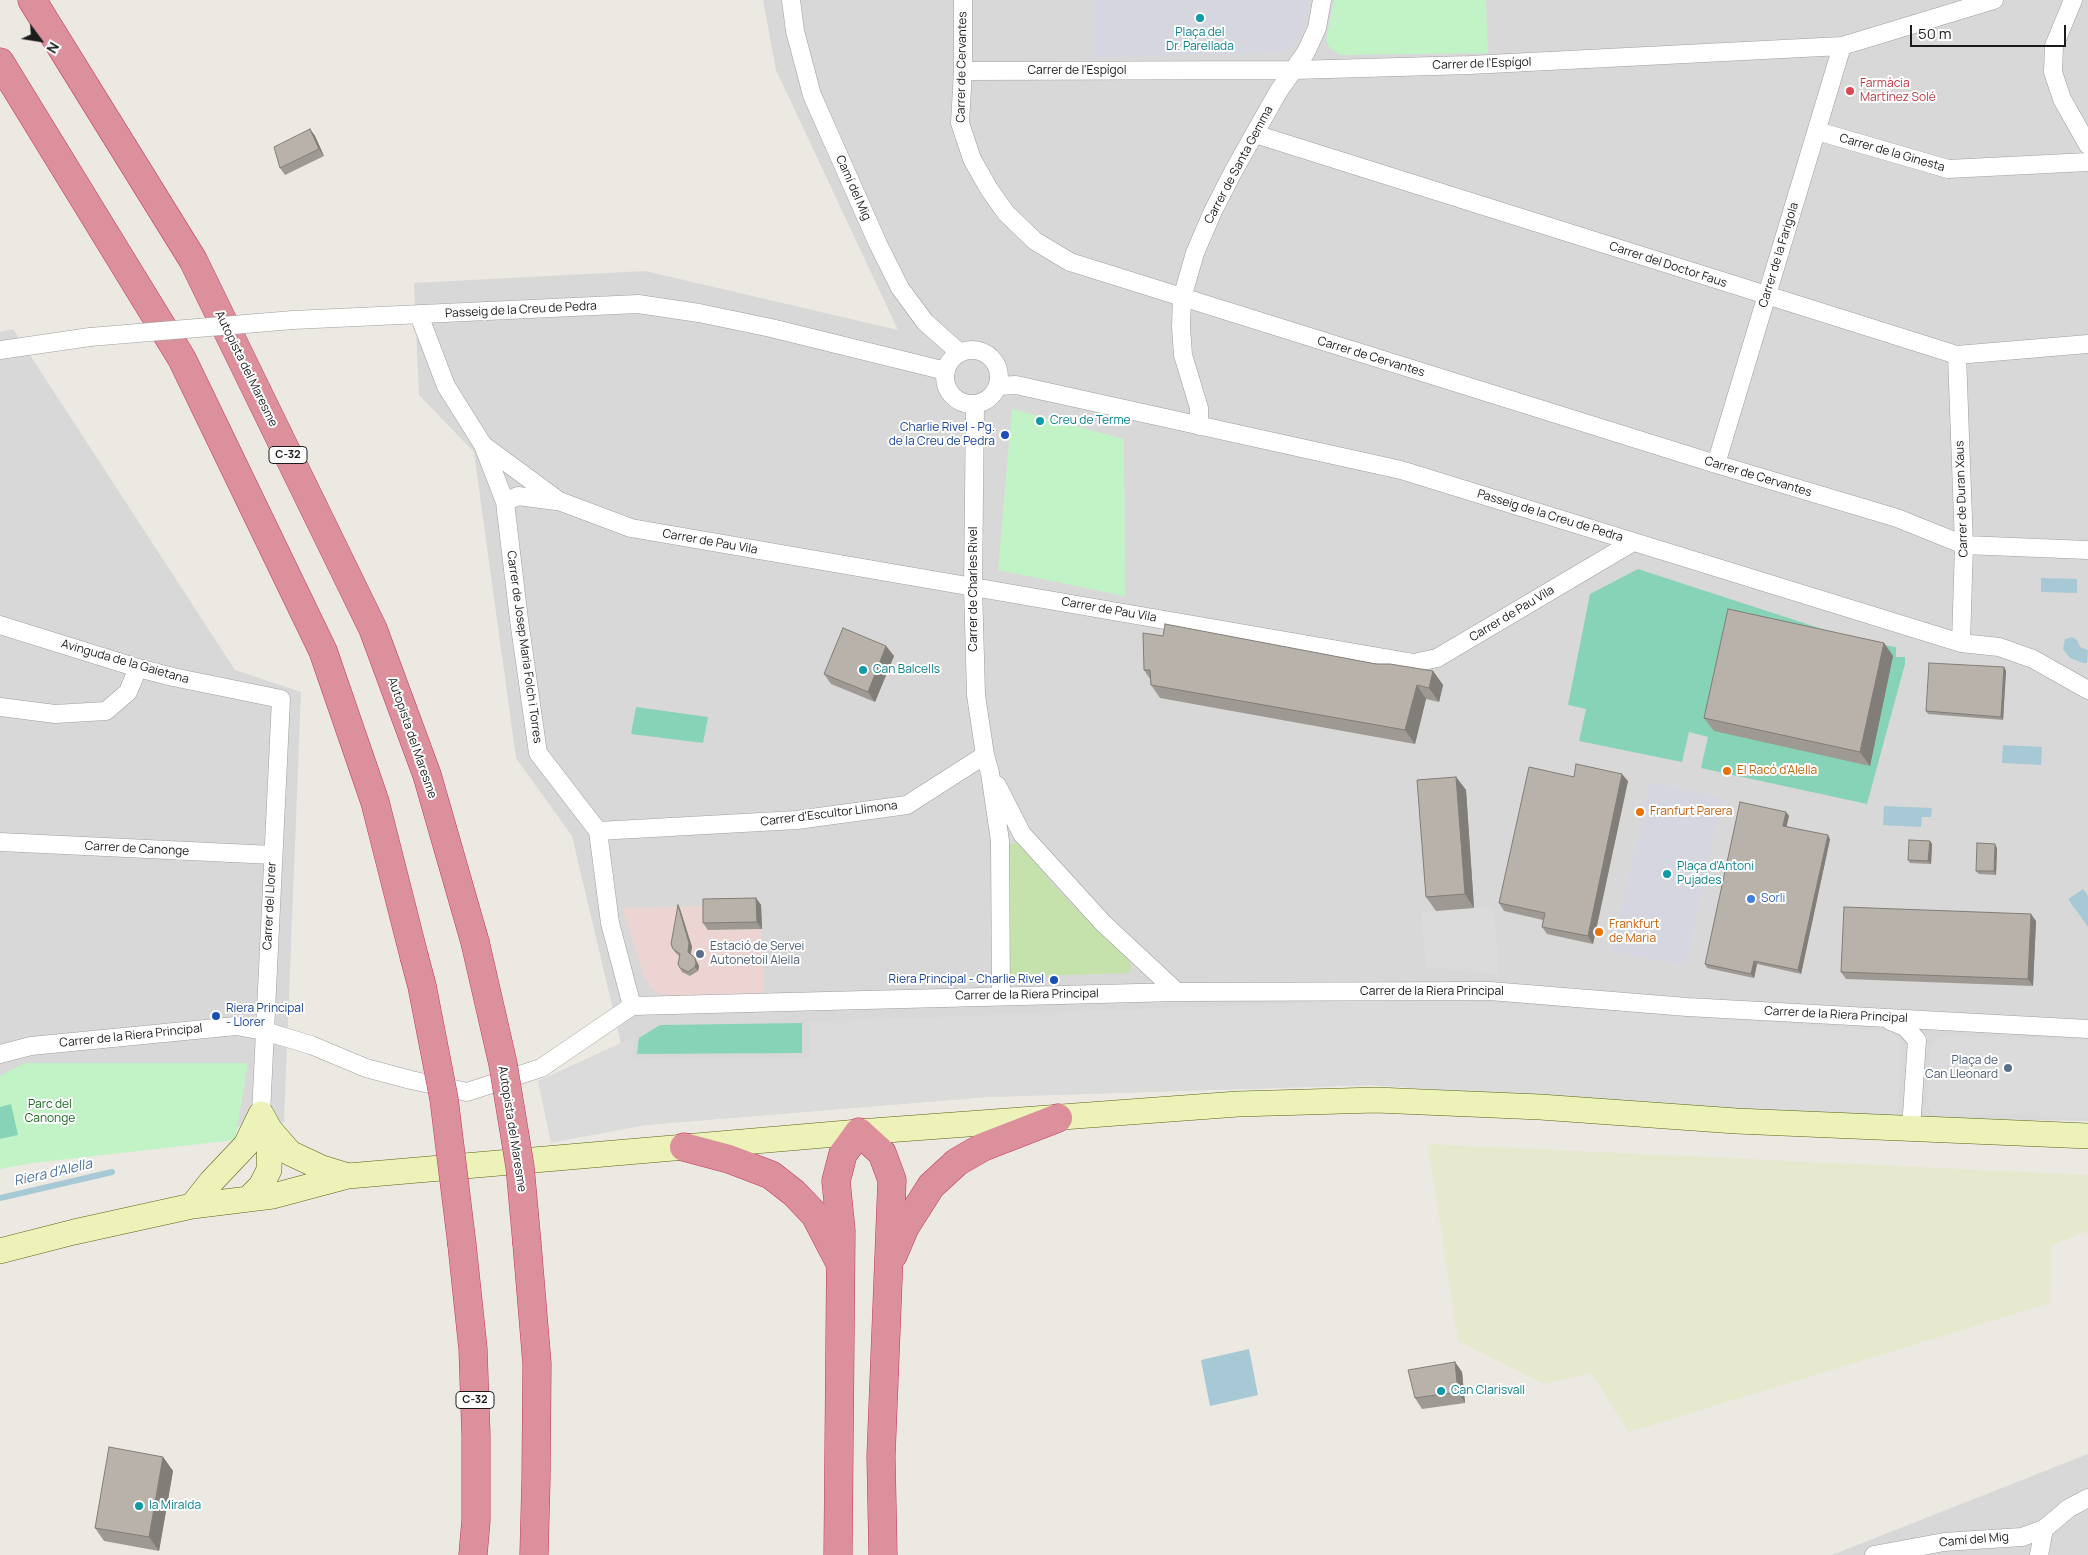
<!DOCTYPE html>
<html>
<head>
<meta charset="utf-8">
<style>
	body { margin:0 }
	#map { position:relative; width:2088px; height:1555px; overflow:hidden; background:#ece8e2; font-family:Manrope,sans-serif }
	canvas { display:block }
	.north { position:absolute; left:15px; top:15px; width:50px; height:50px; -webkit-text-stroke:4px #fff; paint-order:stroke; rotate:121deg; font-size:14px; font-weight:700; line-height:20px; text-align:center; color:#1b1b1b }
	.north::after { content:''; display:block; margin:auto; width:18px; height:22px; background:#1b1b1b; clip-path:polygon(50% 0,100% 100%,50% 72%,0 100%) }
	.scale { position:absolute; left:1910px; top:25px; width:156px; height:22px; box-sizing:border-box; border:2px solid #1b1b1b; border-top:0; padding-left:6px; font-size:15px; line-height:18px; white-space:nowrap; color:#1b1b1b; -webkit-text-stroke:4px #fff; paint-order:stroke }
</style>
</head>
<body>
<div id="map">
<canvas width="2088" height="1555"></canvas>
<div class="north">N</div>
<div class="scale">50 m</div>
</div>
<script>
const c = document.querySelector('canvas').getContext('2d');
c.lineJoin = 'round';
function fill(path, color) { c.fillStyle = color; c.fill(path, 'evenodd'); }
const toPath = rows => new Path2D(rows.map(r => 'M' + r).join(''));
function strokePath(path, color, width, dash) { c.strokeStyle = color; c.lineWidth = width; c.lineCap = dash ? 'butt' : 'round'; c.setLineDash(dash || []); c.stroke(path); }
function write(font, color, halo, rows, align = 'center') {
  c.font = font + ' Manrope,sans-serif'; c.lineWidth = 4; c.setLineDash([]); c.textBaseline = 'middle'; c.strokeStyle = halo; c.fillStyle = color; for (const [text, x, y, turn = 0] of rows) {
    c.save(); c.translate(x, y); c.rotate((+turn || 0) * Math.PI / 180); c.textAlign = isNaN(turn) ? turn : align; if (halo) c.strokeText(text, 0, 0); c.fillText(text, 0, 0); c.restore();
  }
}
const residential = toPath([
	[763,0,2088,0,2088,1121,1887,1118,1370,1085,986,1097,645,1125,624,1056,572,836,516,758,474,452,419,395,414,283,645,271,898,330,776,70],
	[13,329,235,670,301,692,284,1122,116,1139,0,1163,0,332],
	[2088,1454,2088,1555,1832,1555]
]);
const commercial = toPath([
	[761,905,764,994,665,996,655,992,645,979,622,908]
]);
const farmland = toPath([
	[1428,1144,2088,1175,2088,1231,2051,1245,2050,1303,1629,1432,1591,1373,1545,1384,1458,1341]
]);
const grass = toPath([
	[1017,842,1022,844,1051,882,1078,911,1125,953,1131,965,1130,973,1009,977,1009,845]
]);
const park = toPath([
	[1334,0,1486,0,1488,53,1340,55,1329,47,1326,41],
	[1012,409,1124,439,1125,596,998,570],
	[24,1063,248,1063,235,1140,33,1163,0,1169,0,1076]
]);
const pitch = toPath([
	[1638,569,1859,641,1896,647,1896,657,1905,657,1905,664,1867,804,1701,768,1708,737,1689,732,1682,762,1579,741,1586,709,1568,705,1590,594],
	[636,707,708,717,703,743,631,734],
	[802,1023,802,1053,637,1054,639,1038,660,1025],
	[11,1104,18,1135,0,1139,0,1107]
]);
const parking = toPath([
	[1474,908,1494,908,1499,974,1426,967,1421,912],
	[1423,998,1890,1031,1900,1040,1901,1046,1898,1113,1887,1118,1370,1085,986,1097,645,1125,551,1143,538,1081,634,1037,632,1059,810,1058,810,1022],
	[1945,1036,2088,1040,2088,1119,2013,1114,1943,1117,1933,1115,1928,1105,1927,1092,1930,1048,1935,1039]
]);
const plaza = toPath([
	[1094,0,1309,0,1302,36,1286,52,1094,58],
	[1650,782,1722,797,1686,967,1611,951]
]);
const water = toPath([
	[2041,578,2077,579,2077,593,2041,592],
	[2072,637,2077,640,2080,647,2088,650,2087,663,2083,663,2070,658,2063,649,2065,639],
	[2003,745,2042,747,2041,765,2002,763],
	[1884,806,1932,808,1931,817,1922,817,1921,827,1883,825],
	[2083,889,2088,896,2088,927,2068,899],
	[1249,1349,1258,1395,1210,1406,1201,1360]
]);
const stream = toPath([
	[0,1198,112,1172]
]);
const street = toPath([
	[791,0,795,31,812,95,878,244,900,288,925,322,960,353],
	[963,0,963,71,960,123,972,159,989,189,1006,213,1035,241,1070,262,1716,464,1897,518,1964,545,2088,550],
	[2073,0,2054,46,2053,72,2062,99,2088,145],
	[963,71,1294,70,1470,65,1842,46,1994,0],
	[1817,131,1948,169,2088,162],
	[1255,134,1957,355,2088,344],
	[419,315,446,386,483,445,505,502,519,620,538,753,598,831,610,923,632,1006],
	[293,320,638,304,699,313,771,328,946,371],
	[0,350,90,337],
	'945 377a27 27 0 1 1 54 0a27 27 0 1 1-54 0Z',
	[1957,355,1964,545,1961,643],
	[998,386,1016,385,1401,470,1961,643,1999,647,2033,659,2088,690],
	[975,404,973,587,976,695,985,755,990,773,1000,841,1001,996],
	[1199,426,1199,408,1183,355,1181,327,1182,298,1195,253,1213,211,1233,172,1278,92,1306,52,1317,28,1322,0],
	[483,445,559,501,631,528,1414,663,1437,658,1633,542],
	[1716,464,1842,46],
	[505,502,518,496,556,501],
	[0,625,138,668,173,677,281,699,261,1114],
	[0,707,55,714,106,711,128,692,138,668],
	[997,785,1022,834,1103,923,1177,992],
	[598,831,797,820,907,805,985,755],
	[0,842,273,855],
	[1890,1021,1905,1027,1917,1040,1911,1129],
	[0,1054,31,1046,236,1026,264,1031,311,1045,366,1068,411,1080,467,1092,541,1068,632,1006,1177,992,1490,991,1687,1007,2088,1029],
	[1874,1555,1944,1542,2022,1537,2044,1529,2069,1508,2088,1498],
	[2039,1555,2044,1529]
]);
const secondary = toPath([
	[261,1114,270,1130,290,1153,322,1168,348,1176],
	[248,1199,261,1186,269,1170,270,1130],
	[192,1206,211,1182,246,1145,261,1114],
	[0,1251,74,1232,192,1206,273,1196,348,1176,859,1132,1238,1104,1376,1100,1540,1107,1736,1121,2088,1136]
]);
const highway = toPath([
	[32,0,193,260,373,629,427,775,475,942],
	[0,62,182,359,323,651,375,802,414,956],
	[684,1147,729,1159,771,1175,794,1193,815,1215,839,1261],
	[527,1244,537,1364,536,1479,534,1555],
	[462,1245,473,1349,476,1436,476,1520,473,1555],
	[893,1255,905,1227,931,1186,957,1162,983,1147,1058,1118],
	[838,1555,841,1231,836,1181,843,1154,859,1132,882,1153,892,1180,881,1456,883,1555]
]);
const streetBridge = toPath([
	[90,337,293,320]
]);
const highwayBridge = toPath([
	[475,942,503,1064,520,1167,527,1244],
	[414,956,422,986,444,1099,462,1245]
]);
const wall = toPath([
	[310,129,315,136,324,156,285,175,280,168],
	[1163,636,1433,671,1443,685,1439,702,1426,699,1415,744,1160,698,1151,685,1150,679,1144,670],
	[1884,643,1893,656,1870,766,1714,731,1704,718],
	[886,646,894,656,875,702,831,684,824,674],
	[2004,667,2006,671,2003,720,1928,714,1926,711],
	[1456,777,1466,790,1474,908,1436,911,1426,897],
	[1574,777,1628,781,1593,944,1547,934,1542,927,1543,920,1504,911,1499,903],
	[1786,812,1789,816,1786,826,1830,839,1801,974,1757,964,1754,978,1707,968,1705,964],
	[1930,841,1932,844,1931,864,1910,863,1908,860],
	[1997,848,1996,875,1979,874,1976,871],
	[756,898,761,905,762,929,708,930,703,923],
	[680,909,692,947,691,954,697,962,699,966,698,971,690,976,682,972,680,968,679,956,675,952,673,949],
	[2036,921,2033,986,1846,979,1841,972],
	[1455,1362,1462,1372,1465,1403,1422,1409,1415,1398],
	[163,1457,173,1471,159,1551,104,1541,95,1528]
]);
const shadedWall = toPath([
	[310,129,315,136,324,156,319,149],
	[1884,643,1893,656,1870,766,1860,752],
	[886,646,894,656,875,702,868,692],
	[2004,667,2006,671,2003,720,2001,717],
	[1433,671,1443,685,1439,702,1429,688],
	[1417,685,1426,699,1415,744,1405,730],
	[1622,774,1628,781,1593,944,1588,936],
	[1456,777,1466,790,1474,908,1465,894],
	[1786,812,1789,816,1786,829,1783,826],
	[1828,835,1830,839,1801,974,1798,970],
	[1930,841,1932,844,1931,864,1928,861],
	[1995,844,1997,848,1996,875,1994,871],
	[756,898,761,905,762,929,757,922],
	[678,905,680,909,692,947,690,955,688,952],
	[2031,914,2036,921,2033,986,2028,979],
	[695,958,699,966,698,971,695,967],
	[1754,961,1757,964,1754,978,1751,974],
	[1455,1362,1462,1372,1465,1403,1458,1392],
	[163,1457,173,1471,159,1551,149,1537]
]);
const building = toPath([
	[310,129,319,149,280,168,274,147,310,129],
	[1728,609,1884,643,1860,752,1704,718,1728,609],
	[1165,624,1376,664,1390,664,1433,671,1429,688,1417,685,1405,730,1151,685,1150,670,1144,670,1143,633,1163,636,1165,624],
	[843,628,886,646,868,692,824,674,843,628],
	[1929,663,2004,667,2001,717,1926,711,1929,663],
	[1576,764,1622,774,1588,936,1542,927,1545,913,1499,903,1529,767,1574,777,1576,764],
	[1456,777,1465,894,1426,897,1417,780,1456,777],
	[1740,802,1786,812,1783,826,1828,835,1798,970,1754,961,1751,974,1705,964,1740,802],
	[1909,840,1930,841,1928,861,1908,860,1909,840],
	[1977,843,1995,844,1994,871,1976,871,1977,843],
	[756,898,757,922,703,923,703,899,756,898],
	[678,905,689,943,688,952,695,958,696,963,695,967,688,972,680,968,678,964,680,954,673,949,671,944,678,905],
	[1844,907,2031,914,2028,979,1841,972,1844,907],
	[1455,1362,1458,1392,1415,1398,1408,1370,1455,1362],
	[109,1447,163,1457,149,1537,95,1528,109,1447]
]);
const markers = [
	[1200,18,5,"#0f9aa8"],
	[1850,91,5,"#e0444e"],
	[1040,421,5,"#0f9aa8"],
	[1005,435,5,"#1a4fb4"],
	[863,670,5,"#0f9aa8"],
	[1727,771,5,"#e8710a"],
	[1640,812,5,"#e8710a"],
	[1667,874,5,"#0f9aa8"],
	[1751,899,5,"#3f7fe0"],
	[1599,932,5,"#e8710a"],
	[700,954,5,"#5c6f8a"],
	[1054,980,5,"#1a4fb4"],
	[216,1016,5,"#1a4fb4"],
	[2008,1068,5,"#5c6f8a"],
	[1441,1391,5,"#0f9aa8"],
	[139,1506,5,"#0f9aa8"]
];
const shields = [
	[288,455,38],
	[475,1400,38]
];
const shieldNames = [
	["C-32",288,455],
	["C-32",475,1400]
];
const cultureNames = [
	["Plaça del",1200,33,"center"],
	["Dr. Parellada",1200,47,"center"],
	["Creu de Terme",1050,421],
	["Can Balcells",873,670],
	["Plaça d'Antoni",1677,867],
	["Pujades",1677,881],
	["Can Clarisvall",1451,1391],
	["la Miralda",149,1506]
];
const streetNames = [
	["Carrer de l'Espígol",1482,64,-2],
	["Carrer de Cervantes",962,67,-89],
	["Carrer de l'Espígol",1077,71],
	["Carrer de la Ginesta",1892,153,16],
	["Carrer de Santa Gemma",1239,165,-62],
	["Camí del Mig",853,188,66],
	["Carrer de la Farigola",1779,255,-73],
	["Carrer del Doctor Faus",1668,265,18],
	["Passeig de la Creu de Pedra",521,310,-3],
	["Carrer de Cervantes",1371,357,17],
	["Autopista del Maresme",246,369,64],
	["Carrer de Cervantes",1758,477,17],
	["Carrer de Duran Xaus",1962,499,-92],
	["Passeig de la Creu de Pedra",1550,516,17],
	["Carrer de Pau Vila",710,542,10],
	["Carrer de Charles Rivel",974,589,-90],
	["Carrer de Pau Vila",1109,610,10],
	["Carrer de Pau Vila",1512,614,-31],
	["Carrer de Josep Maria Folch i Torres",524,647,82],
	["Avinguda de la Gaietana",125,662,16],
	["Autopista del Maresme",412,738,71],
	["Carrer d'Escultor Llimona",829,814,-7],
	["Carrer de Canonge",137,849,3],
	["Carrer del Llorer",270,906,-87],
	["Carrer de la Riera Principal",1432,992],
	["Carrer de la Riera Principal",1027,995,-1],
	["Carrer de la Riera Principal",1836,1015,3],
	["Carrer de la Riera Principal",131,1036,-6],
	["Autopista del Maresme",512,1129,81],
	["Camí del Mig",1974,1540,-5]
];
const healthNames = [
	["Farmàcia",1860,84],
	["Martínez Solé",1860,98]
];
const transitNames = [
	["Charlie Rivel - Pg.",995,428],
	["de la Creu de Pedra",995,442],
	["Riera Principal - Charlie Rivel",1044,980],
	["Riera Principal",226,1009,"left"],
	["- Llorer",226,1023,"left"]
];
const foodNames = [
	["El Racó d'Alella",1737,771],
	["Franfurt Parera",1650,812],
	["Frankfurt",1609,925],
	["de Maria",1609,939]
];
const shopNames = [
	["Sorli",1761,899]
];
const serviceNames = [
	["Estació de Servei",710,947],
	["Autonetoil Alella",710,961],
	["Plaça de",1998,1061,"right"],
	["Can Lleonard",1998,1075,"right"]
];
const parkNames = [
	["Parc del",50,1105],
	["Canonge",50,1119]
];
const waterNames = [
	["Riera d'Alella",53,1173,-13]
];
fill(residential, '#d9d8d8');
fill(commercial, '#ebd4d2');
fill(farmland, '#e6e9ce');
fill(grass, '#c5e1ac');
fill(park, '#c2f3c7');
fill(pitch, '#87d3b8');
fill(parking, '#dbdbdb');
fill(plaza, '#d6d6e1');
fill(water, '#a6c9d5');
strokePath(stream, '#a6c9d5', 6);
strokePath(street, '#9f9f9f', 19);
strokePath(secondary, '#59650f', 26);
strokePath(highway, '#c33562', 29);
strokePath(street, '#fff', 18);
strokePath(secondary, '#edf2b9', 25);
strokePath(highway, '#dc909c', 28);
strokePath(streetBridge, '#9f9f9f', 19, []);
strokePath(highwayBridge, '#c33562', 29, []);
strokePath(streetBridge, '#fff', 18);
strokePath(highwayBridge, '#dc909c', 28);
fill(wall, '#9e9993');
fill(shadedWall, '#817d78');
fill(building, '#b8b2ab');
strokePath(building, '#817d78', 1);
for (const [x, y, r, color] of markers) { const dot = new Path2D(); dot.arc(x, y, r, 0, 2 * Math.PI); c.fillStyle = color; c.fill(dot); strokePath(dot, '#fff', 2); }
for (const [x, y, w] of shields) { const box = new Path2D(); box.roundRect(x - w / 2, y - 8.5, w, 17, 4); c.fillStyle = '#fff'; c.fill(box); strokePath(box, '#1b1b1b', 1); }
write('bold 11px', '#1b1b1b', null, shieldNames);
write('12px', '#0d838f', '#fff', cultureNames, 'left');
write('12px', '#1b1b1b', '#fff', streetNames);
write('12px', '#be3a42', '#fff', healthNames, 'left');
write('12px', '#164399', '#fff', transitNames, 'right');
write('12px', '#c56008', '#fff', foodNames, 'left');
write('12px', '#366cbe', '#fff', shopNames, 'left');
write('12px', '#4e5e75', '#fff', serviceNames, 'left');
write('12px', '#166c1f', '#fff', parkNames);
write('italic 14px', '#5277a0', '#fff', waterNames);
</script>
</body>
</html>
